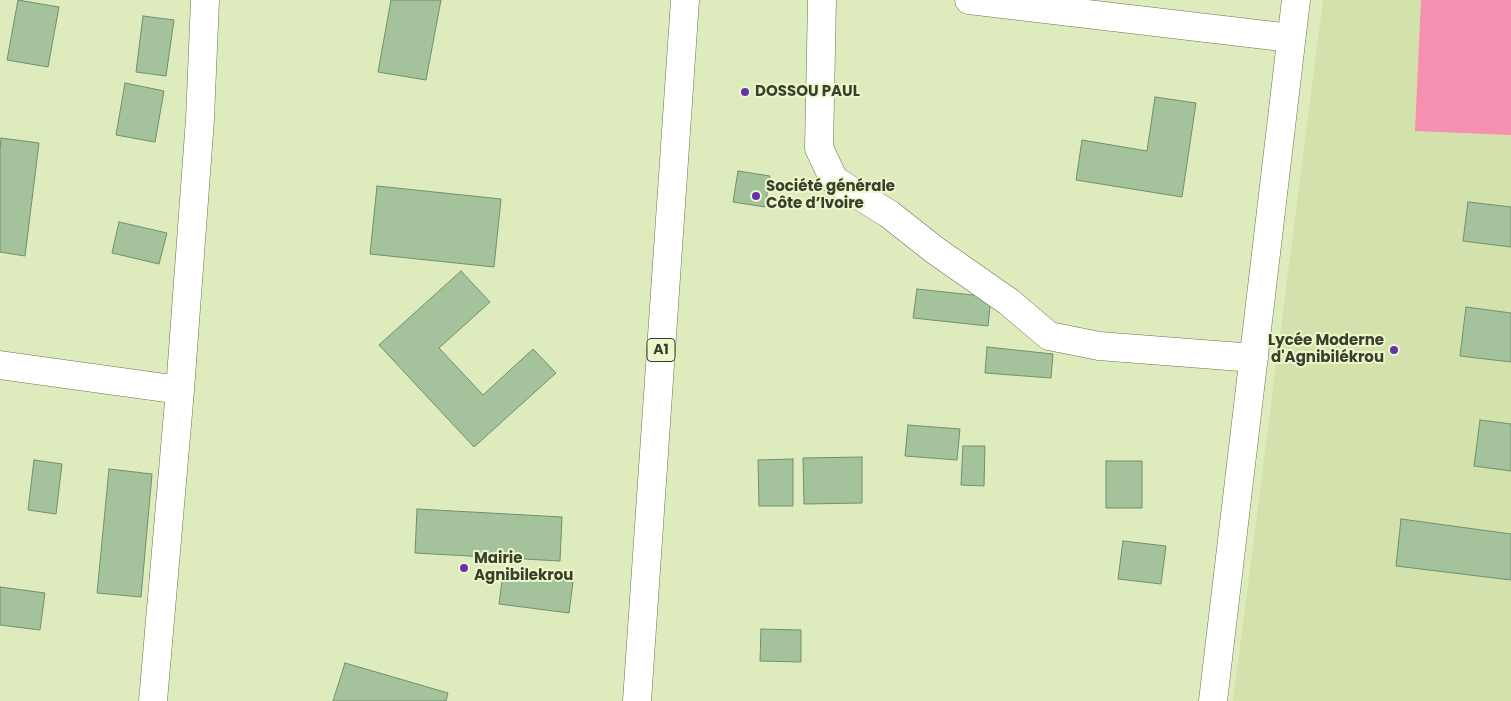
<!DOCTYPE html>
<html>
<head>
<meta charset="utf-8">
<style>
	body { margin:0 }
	canvas { display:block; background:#deebbd }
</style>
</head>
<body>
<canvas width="1511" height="701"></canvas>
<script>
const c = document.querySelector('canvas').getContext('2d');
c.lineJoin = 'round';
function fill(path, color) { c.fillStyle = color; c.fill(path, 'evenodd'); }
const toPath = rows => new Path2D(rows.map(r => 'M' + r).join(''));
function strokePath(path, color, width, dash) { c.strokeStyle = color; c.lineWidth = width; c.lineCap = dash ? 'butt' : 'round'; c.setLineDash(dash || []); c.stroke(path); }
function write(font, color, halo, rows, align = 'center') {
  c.font = font + ' Poppins,sans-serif'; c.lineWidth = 4; c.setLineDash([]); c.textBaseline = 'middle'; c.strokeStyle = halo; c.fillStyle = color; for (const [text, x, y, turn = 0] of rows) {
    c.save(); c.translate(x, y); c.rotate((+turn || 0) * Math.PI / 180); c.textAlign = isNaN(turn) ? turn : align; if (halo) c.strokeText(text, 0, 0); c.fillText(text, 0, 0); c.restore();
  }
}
const built = toPath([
	[1323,0,1511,0,1511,701,1233,701]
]);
const green = toPath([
	[1421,0,1511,0,1511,135,1415,131]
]);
const building = toPath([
	[18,0,59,7,48,67,7,60,18,0],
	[391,0,441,0,426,80,378,72,391,0],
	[143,16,174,20,166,76,136,72,143,16],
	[125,83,164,91,155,142,116,135,125,83],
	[1155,97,1196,103,1182,197,1076,180,1082,140,1147,151,1155,97],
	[1,138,39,143,25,256,0,252,0,150,1,138],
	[738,171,770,176,765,207,733,202,738,171],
	[377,186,501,199,494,267,370,254,377,186],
	[1468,202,1511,207,1511,247,1463,241,1468,202],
	[119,222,167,233,159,264,112,253,119,222],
	[461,271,490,302,439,348,483,395,533,349,556,373,474,447,379,345,461,271],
	[917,289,991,297,988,326,913,318,917,289],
	[1466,307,1511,313,1511,362,1460,356,1466,307],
	[987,347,1053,354,1051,378,985,373,987,347],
	[1480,420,1511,424,1511,471,1474,466,1480,420],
	[908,425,960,429,957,460,905,456,908,425],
	[963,446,985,446,984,486,961,485,963,446],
	[862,457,862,503,804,504,803,458,862,457],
	[793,459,793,506,759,506,758,460,793,459],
	[34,460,62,464,56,514,28,510,34,460],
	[1106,461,1142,461,1142,508,1106,508,1106,461],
	[109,469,152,474,141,597,97,593,109,469],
	[417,509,562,517,560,561,415,553,417,509],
	[1401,519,1511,534,1511,580,1396,566,1401,519],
	[1123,541,1166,546,1161,584,1118,579,1123,541],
	[503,574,573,582,569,613,499,604,503,574],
	[0,587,45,593,40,630,0,625,0,587],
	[761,629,801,630,801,662,760,661,761,629],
	[345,663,448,693,446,701,333,701,345,663]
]);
const street = toPath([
	[822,0,819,148,834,180,889,214,936,251,1009,302,1049,336,1099,346,1254,358],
	[969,0,1291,38],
	[0,365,180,390],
	[153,701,180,390,200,119,205,0],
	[1213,701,1296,0]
]);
const primary = toPath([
	[637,701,685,0]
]);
const markers = [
	[745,92,5,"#6832a8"],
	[756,196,5,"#6832a8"],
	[1394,350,5,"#6832a8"],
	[464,568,5,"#6832a8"]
];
const shields = [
	[661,350,28]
];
const shieldNames = [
	["A1",661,350]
];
const poiNames = [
	["DOSSOU PAUL",755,92],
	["Société générale",766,187],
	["Côte d’Ivoire",766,204],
	["Lycée Moderne",1384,341,"right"],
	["d'Agnibilékrou",1384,358,"right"],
	["Mairie",474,559],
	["Agnibilekrou",474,576]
];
fill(built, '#d3e2ac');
fill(green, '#f690b0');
fill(building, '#a4c39d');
strokePath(building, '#718f6b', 1);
strokePath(street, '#69744b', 29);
strokePath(primary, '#69744b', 29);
strokePath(street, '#fff', 28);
strokePath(primary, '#fff', 28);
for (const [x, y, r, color] of markers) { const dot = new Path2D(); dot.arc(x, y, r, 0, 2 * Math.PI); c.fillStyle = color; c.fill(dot); strokePath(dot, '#ebf8ca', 2); }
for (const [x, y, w] of shields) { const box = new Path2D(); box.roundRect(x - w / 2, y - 11.5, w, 23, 4); c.fillStyle = '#ebf8ca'; c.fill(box); strokePath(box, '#3a3e2c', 1); }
write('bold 14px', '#3a3e2c', null, shieldNames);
write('bold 15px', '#3a3e2c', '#ebf8ca', poiNames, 'left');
</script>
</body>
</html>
